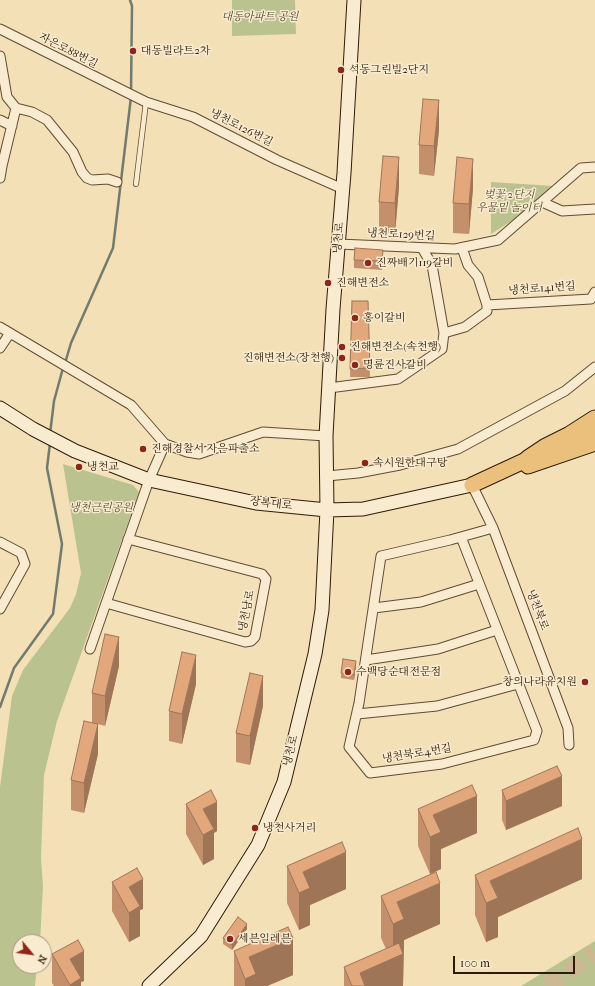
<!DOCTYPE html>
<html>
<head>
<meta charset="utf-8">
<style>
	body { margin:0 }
	#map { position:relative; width:595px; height:986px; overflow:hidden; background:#f4e0b7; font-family:"IM FELL French Canon",serif }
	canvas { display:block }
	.north { position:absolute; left:12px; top:934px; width:40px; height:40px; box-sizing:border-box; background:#f8ebd0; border:1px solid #a79880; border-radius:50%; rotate:119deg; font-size:11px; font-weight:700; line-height:16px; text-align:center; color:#2e1b07 }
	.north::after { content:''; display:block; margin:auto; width:14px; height:18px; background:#8f2418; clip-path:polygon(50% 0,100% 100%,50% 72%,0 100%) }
	.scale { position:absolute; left:453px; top:956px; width:122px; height:18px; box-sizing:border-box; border:2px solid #2e1b07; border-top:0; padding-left:5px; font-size:12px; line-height:14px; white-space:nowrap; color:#2e1b07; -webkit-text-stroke:3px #f8ebd0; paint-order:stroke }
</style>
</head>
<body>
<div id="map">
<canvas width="595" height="986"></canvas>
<div class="north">N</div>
<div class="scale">100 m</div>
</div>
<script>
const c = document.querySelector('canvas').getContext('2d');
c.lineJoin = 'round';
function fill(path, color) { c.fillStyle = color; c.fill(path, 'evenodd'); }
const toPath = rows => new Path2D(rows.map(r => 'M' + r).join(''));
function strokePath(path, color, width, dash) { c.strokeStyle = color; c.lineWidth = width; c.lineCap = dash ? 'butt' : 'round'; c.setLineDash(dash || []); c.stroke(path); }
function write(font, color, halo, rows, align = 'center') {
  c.font = font + ' "IM FELL French Canon","Noto Serif KR",serif'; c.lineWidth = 3; c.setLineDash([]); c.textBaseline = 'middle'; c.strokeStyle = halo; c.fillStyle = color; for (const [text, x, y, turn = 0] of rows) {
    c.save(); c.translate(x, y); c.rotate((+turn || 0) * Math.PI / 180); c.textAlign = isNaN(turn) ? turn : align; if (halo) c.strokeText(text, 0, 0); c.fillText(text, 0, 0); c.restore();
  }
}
const green = toPath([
	[232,0,295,0,296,34,232,36],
	[491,182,553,186,524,213,491,234],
	[63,464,133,485,139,492,57,721,44,775,41,858,43,886,40,942,20,942,20,966,37,966,35,986,0,986,0,787,12,696,23,670,70,608,76,594,81,573],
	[595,941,595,986,521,986]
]);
const stream = toPath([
	[130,0,132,6,131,92],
	[65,363,71,343,113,248,131,97],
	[50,434,54,401,63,368],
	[0,707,14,668,53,614,62,544,47,468,50,443]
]);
const highwayTunnel = toPath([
	[547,986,579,965,595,952]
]);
const lane = toPath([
	[136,184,146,102]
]);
const street = toPath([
	[0,29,146,102,193,117,277,160,343,189],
	[0,56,7,97,16,108,2,166,0,178],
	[16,108,32,112,47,120,73,152,82,172,87,178,92,180,108,179,117,182],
	[0,120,12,126],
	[542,202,562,211,595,209],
	[338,244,455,249,498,240,581,168,595,167],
	[487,305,591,299,595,292],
	[0,327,131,405,165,444,149,480,90,649],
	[444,333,465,327,487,311,487,305,478,277,468,265,462,248],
	[0,348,10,333],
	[329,388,398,379,442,349,444,333,432,265,422,248],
	[165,444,187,452,199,454,263,432,326,436],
	[327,476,358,473,400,465,458,449,565,391,595,367],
	[472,485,493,528,568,728,569,745],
	[461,537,537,731,534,740,442,764,370,773,349,747,359,703,381,556,450,540,493,528],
	[0,542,21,553,25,564,0,609],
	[106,603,245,642,251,641,255,637,266,579,262,574,128,539],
	[374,608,421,602,479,584],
	[366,660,438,649,497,630],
	[357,714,437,706,518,684]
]);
const secondary = toPath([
	[0,408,33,429,75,451,149,480,256,503,327,510,363,509,472,485],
	[149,986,201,936,258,845,284,782,315,654,322,610,327,510,326,436,333,309,344,173,354,0]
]);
const primary = toPath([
	[571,439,595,430],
	[528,466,595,443],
	[472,485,539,454]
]);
const highway = toPath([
	[528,459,546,447,570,435,595,419]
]);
const wall = toPath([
	[439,130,434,176,419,174,419,145],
	[399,187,395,233,379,232,379,202],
	[473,188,469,234,453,233,453,203],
	[383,258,382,270,354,268,354,260],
	[352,301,368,301,370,377,350,377],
	[119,666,105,726,98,724,98,754,84,813,71,810,71,780,92,722,92,693],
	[356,666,354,680,341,678,341,673],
	[196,684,182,744,169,741,169,711],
	[263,706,250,765,236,762,236,733],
	[502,790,562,806,506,830,502,820],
	[186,804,217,831,214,833,214,859,203,865,186,834],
	[418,809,477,833,441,849,441,869,430,874,418,846],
	[287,866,346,889,310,905,310,925,299,930,287,903],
	[475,875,582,879,498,917,498,937,486,942,475,915],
	[112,882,143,909,140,910,140,936,129,942,112,911],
	[381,896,440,924,404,940,403,986,344,986,344,967,386,949,381,938],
	[247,929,232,950,223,944,223,938],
	[234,951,293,975,267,986,234,986],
	[52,954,84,981,81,982,81,986,54,986,52,983]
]);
const shadedWall = toPath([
	[439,100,439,130,434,176,434,146],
	[399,157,399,187,395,233,395,203],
	[473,159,473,188,469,234,469,204],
	[119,637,119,666,105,726,105,696],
	[196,655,196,684,182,744,182,714],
	[356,661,356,666,354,680,354,675],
	[263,676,263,706,250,765,250,736],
	[98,724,98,754,84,813,84,783],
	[562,776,562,806,506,830,506,801],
	[477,796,477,833,441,849,441,869,430,874,430,837,433,815],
	[217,802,217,831,214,833,214,859,203,865,203,809],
	[582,839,582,879,498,917,498,937,486,942,486,903,490,881],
	[346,852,346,889,310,905,310,925,299,930,299,893,303,872],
	[143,879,143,909,140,910,140,936,129,942,129,887],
	[440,883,440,924,404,940,403,986,360,986,360,973,393,958,393,924,397,902],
	[247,924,247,929,232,950,232,945],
	[293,938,293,975,267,986,245,986,245,979,249,957],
	[84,951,84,981,81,982,81,986,70,986,70,959]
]);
const building = toPath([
	[423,99,439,100,434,146,419,145,423,99],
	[383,156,399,157,395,203,379,202,383,156],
	[457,157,473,159,469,204,453,203,457,157],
	[355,248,383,250,382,261,354,260,355,248],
	[352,301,368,301,370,368,350,369,352,301],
	[105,634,119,637,105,696,92,693,105,634],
	[182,652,196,655,182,714,169,711,182,652],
	[343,659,356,661,354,675,341,673,343,659],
	[250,673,263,676,250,736,236,733,250,673],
	[84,721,98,724,84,783,71,780,84,721],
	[557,766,562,776,506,801,502,790,557,766],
	[472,785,477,796,433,815,441,832,430,837,418,809,472,785],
	[211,790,217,802,203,809,214,829,203,835,186,804,211,790],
	[578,828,582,839,490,881,498,898,486,903,475,875,578,828],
	[342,842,346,852,303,872,310,888,299,893,287,866,342,842],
	[137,868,143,879,129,887,140,906,129,913,112,882,137,868],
	[436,872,440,883,397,902,404,919,393,924,381,896,436,872],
	[238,917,247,924,232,945,223,938,238,917],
	[288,927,293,938,249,957,256,974,245,979,234,951,288,927],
	[78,940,84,951,70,959,81,978,70,985,52,954,78,940],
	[399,943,403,954,360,973,365,986,352,986,344,967,399,943]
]);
const markers = [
	[133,51,4,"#8f2418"],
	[341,70,4,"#8f2418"],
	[368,263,4,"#8f2418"],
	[328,283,4,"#8f2418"],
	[355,318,4,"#8f2418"],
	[342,347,4,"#8f2418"],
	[342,358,4,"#8f2418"],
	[355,365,4,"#8f2418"],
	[143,449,4,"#8f2418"],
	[365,463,4,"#8f2418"],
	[79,467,4,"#8f2418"],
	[348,672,4,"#8f2418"],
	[585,682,4,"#8f2418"],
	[255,828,4,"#8f2418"],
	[230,939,4,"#8f2418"]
];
const parkNames = [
	["대동아파트 공원",260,17],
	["벚꽃 2단지",509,195],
	["우물밑 놀이터",509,208],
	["냉천근린공원",101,508]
];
const streetNames = [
	["자은로88번길",68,51,27],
	["냉천로126번길",241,128,27],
	["냉천로129번길",401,235,3],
	["냉천로",339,238,-85],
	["냉천로141번길",542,289,-4],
	["장복대로",271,504,7],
	["냉천북로",537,610,69],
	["냉천남로",247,611,-78],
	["냉천로",291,751,-76],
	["냉천북로4번길",417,754,-9]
];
const poiNames = [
	["대동빌라트2차",141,51],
	["석동그린빌2단지",349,70],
	["진짜배기119갈비",376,263],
	["진해변전소",336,283],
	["홍이갈비",363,318],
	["진해변전소(속천행)",350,347],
	["진해변전소(장천행)",334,358,"right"],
	["명륜진사갈비",363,365],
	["진해경찰서 자은파출소",151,449],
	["속시원한대구탕",373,463],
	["냉천교",87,467],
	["수백당순대전문점",356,672],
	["창의나라유치원",577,682,"right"],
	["냉천사거리",263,828],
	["세븐일레븐",238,939]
];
fill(green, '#bac28f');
strokePath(stream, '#717c6f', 2.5);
strokePath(highwayTunnel, '#ccb994', 17, [17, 8]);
strokePath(lane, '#604c33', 6);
strokePath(street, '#604c33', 11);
strokePath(secondary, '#2e1b07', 15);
strokePath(primary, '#2e1b07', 17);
strokePath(highway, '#2e1b07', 19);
strokePath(lane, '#f8ebd0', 4.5);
strokePath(street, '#f8ebd0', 9);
strokePath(secondary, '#f8ebd0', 13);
strokePath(primary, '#eac07c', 15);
strokePath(highway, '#eac07c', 17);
fill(wall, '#c3906b');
fill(shadedWall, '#9f7557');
fill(building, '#e3a77c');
strokePath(building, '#9f7557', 1);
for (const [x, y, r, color] of markers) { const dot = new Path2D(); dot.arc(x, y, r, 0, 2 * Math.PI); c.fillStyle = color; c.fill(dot); strokePath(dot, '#f8ebd0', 1.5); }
write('italic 11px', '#584d30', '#f8ebd0', parkNames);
write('11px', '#2e1b07', '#f8ebd0', streetNames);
write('11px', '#2e1b07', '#f8ebd0', poiNames, 'left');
</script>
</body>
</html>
